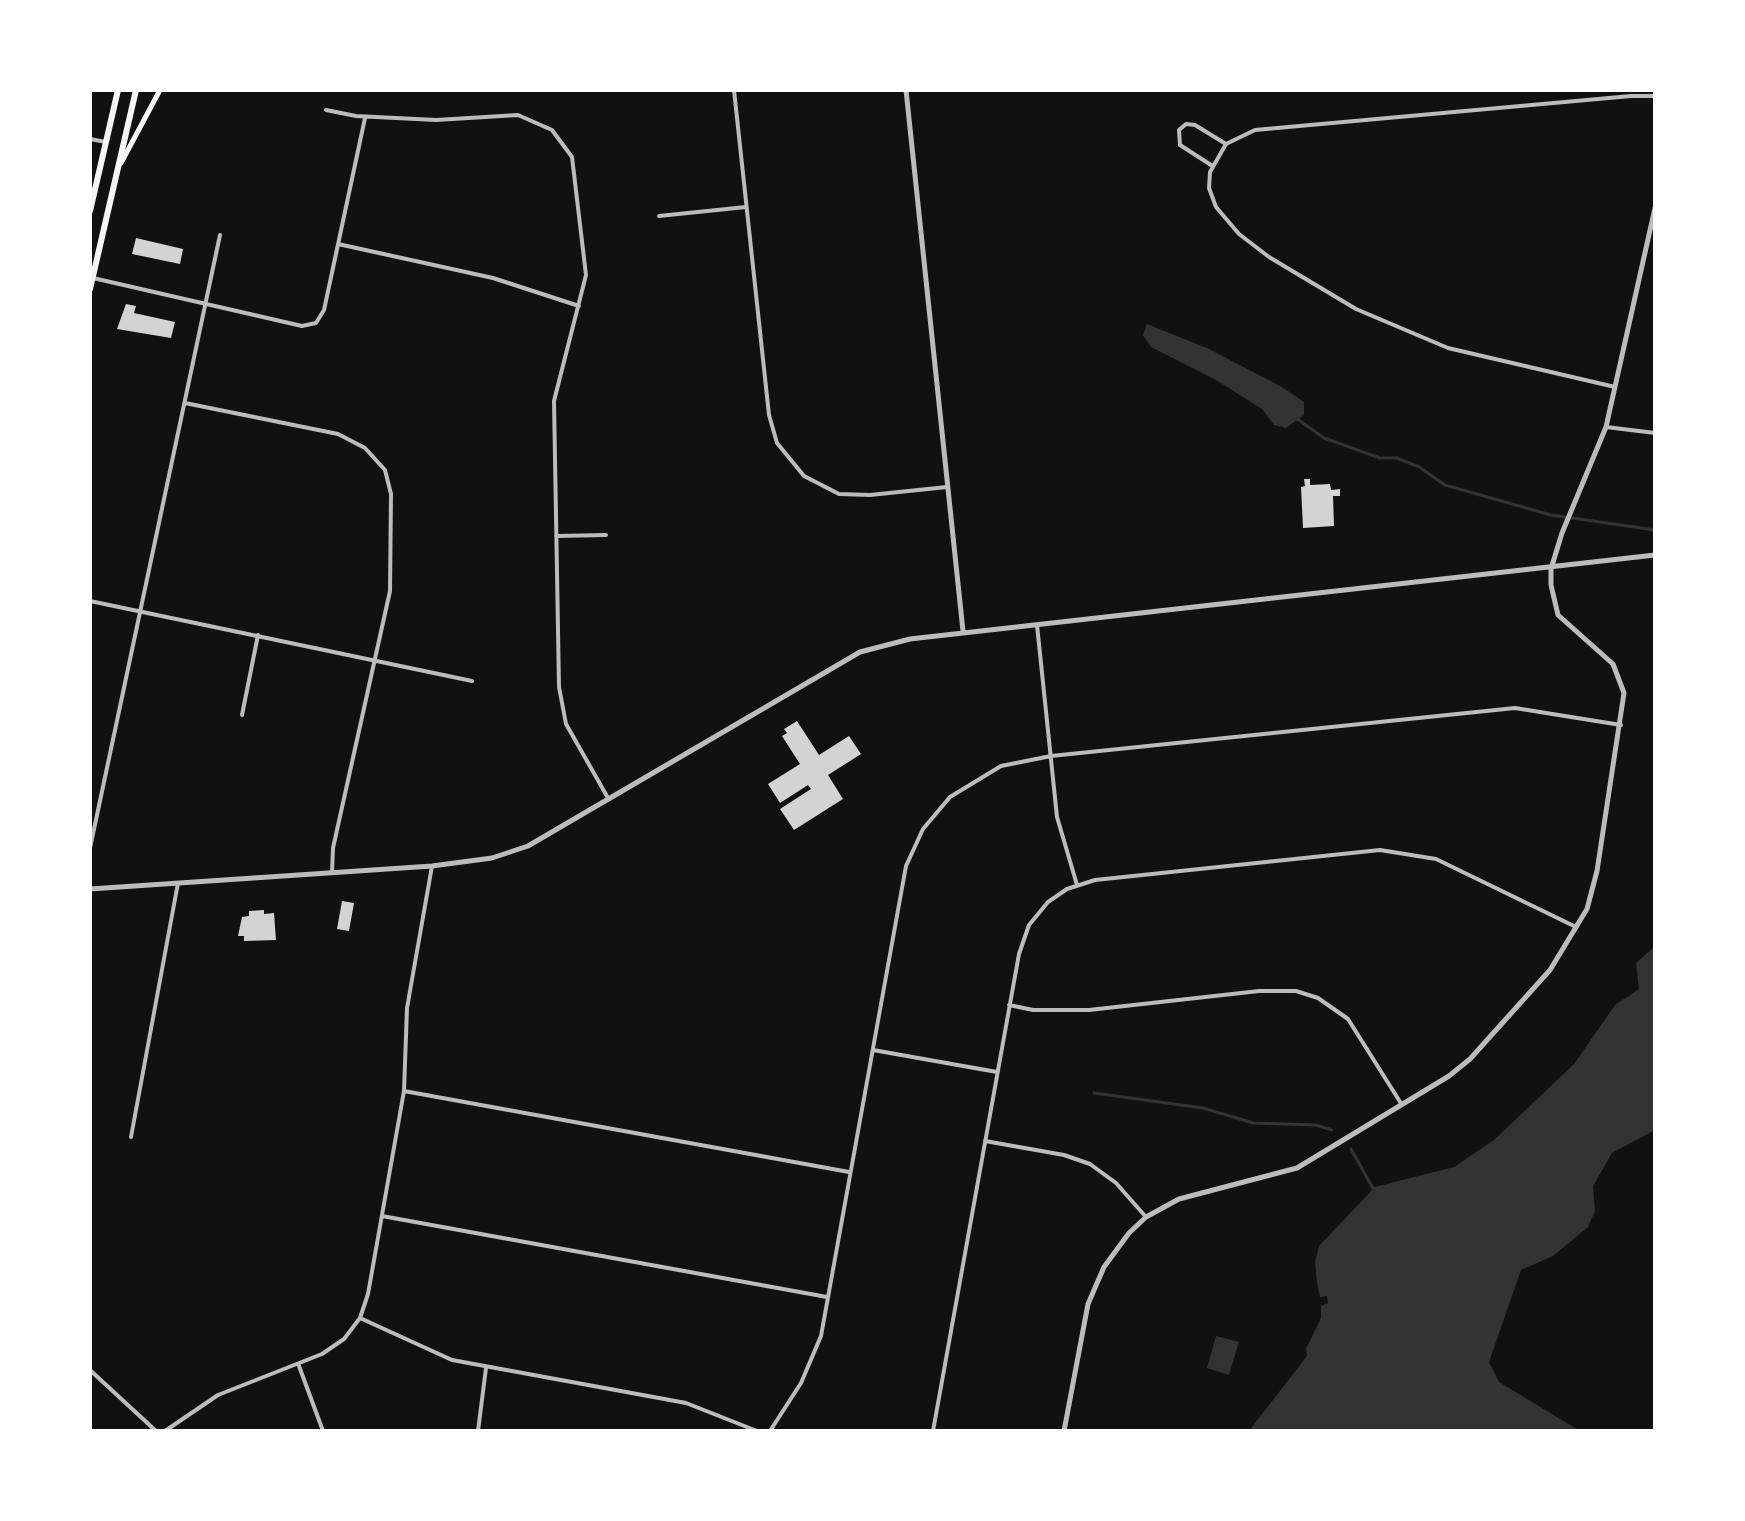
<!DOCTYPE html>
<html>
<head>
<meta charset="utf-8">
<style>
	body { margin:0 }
	#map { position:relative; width:1745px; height:1521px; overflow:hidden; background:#111; font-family:Helvetica,sans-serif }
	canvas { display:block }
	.frame { position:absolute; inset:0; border:92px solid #fff; pointer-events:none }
</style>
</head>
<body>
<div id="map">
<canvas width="1745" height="1521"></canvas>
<div class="frame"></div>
</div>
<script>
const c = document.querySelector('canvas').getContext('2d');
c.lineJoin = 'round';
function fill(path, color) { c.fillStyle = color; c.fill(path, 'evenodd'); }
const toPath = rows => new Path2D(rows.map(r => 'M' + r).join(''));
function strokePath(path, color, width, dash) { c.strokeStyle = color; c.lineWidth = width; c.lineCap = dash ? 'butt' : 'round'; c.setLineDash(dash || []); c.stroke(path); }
const water = toPath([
	[1147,324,1207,348,1282,387,1304,402,1304,415,1286,428,1274,425,1262,409,1216,380,1151,347,1143,335],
	[1655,946,1655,1130,1612,1153,1593,1186,1595,1211,1588,1227,1553,1256,1521,1270,1489,1362,1499,1382,1580,1431,1249,1431,1307,1356,1306,1349,1321,1318,1321,1306,1328,1303,1327,1296,1320,1297,1317,1283,1315,1262,1319,1246,1375,1187,1454,1167,1494,1140,1574,1064,1615,1005,1639,989,1636,963],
	[1216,1336,1239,1342,1229,1375,1207,1368]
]);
const stream = toPath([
	[1296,418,1324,438,1380,458,1397,458,1419,467,1445,485,1551,515,1655,530],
	[1094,1093,1203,1108,1253,1123,1316,1125,1332,1130],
	[1351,1149,1375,1192]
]);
const building = toPath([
	[136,238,183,249,180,264,132,254],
	[126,304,136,306,134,313,175,322,171,338,117,329],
	[1304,479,1310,479,1310,485,1330,484,1331,490,1340,489,1340,496,1333,496,1334,526,1303,528,1301,487,1305,486],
	[797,721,819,755,849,736,861,754,828,775,843,799,794,830,780,809,811,789,808,785,780,803,768,784,800,764,782,736,787,733,784,729],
	[342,901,354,903,349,931,337,929],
	[264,910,264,914,274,913,276,940,244,941,244,936,238,936,242,917,249,916,249,911]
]);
const minor = toPath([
	[734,90,769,415,777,443,804,476,839,494,870,495,947,487],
	[326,110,356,116,436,120,518,115,552,130,572,157,586,275,554,401,559,687,566,724,608,798],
	[90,139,106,142],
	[1211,165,1180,145,1179,130,1186,124,1195,125,1226,144],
	[659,216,746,207],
	[338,244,493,278,579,306],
	[93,278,302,326,316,323,324,310,365,118],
	[1615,387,1448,348,1356,309,1269,257,1239,234,1216,207,1209,188,1210,172,1226,144,1255,130,1631,96,1655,96],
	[185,403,338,434,365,448,385,470,391,494,390,591,333,848,332,872],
	[1606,427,1655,433],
	[556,536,606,535],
	[90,601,472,681],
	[1037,625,1057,817,1077,885],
	[242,715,258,635],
	[90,848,220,235],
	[1009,1005,1033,1010,1089,1010,1259,991,1296,991,1318,998,1348,1019,1402,1105],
	[873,1050,997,1072],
	[404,1091,849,1172],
	[131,1137,178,883],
	[985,1141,1064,1155,1090,1164,1116,1183,1146,1217],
	[382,1216,827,1297],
	[360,1318,452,1360,686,1403,757,1431],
	[299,1366,323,1431],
	[91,1371,156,1431],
	[165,1431,218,1395,322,1354,344,1339,360,1318,368,1294,404,1091,407,1008,432,866],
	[478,1431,486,1368],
	[770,1431,801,1383,821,1336,906,866,923,829,950,797,1001,766,1051,756,1515,708,1621,725],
	[933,1431,1019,954,1029,925,1048,902,1067,889,1095,880,1380,850,1436,859,1576,927]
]);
const tertiary = toPath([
	[906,90,963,631],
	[90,889,432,866,492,858,528,846,860,652,910,639,1655,555],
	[1064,1431,1088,1304,1104,1267,1129,1233,1146,1217,1179,1199,1297,1168,1449,1076,1470,1059,1550,970,1587,909,1597,871,1624,693,1613,664,1558,615,1551,585,1551,569,1562,533,1606,427,1655,208]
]);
const secondary = toPath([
	[121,163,160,90]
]);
const trunk = toPath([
	[90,211,118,90],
	[90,289,136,90]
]);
fill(water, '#333');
strokePath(stream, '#333', 3);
fill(building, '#d3d3d3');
strokePath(minor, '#bcbcbc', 4);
strokePath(tertiary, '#bcbcbc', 5);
strokePath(secondary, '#f5f5f5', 5);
strokePath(trunk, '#f5f5f5', 6);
</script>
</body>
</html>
